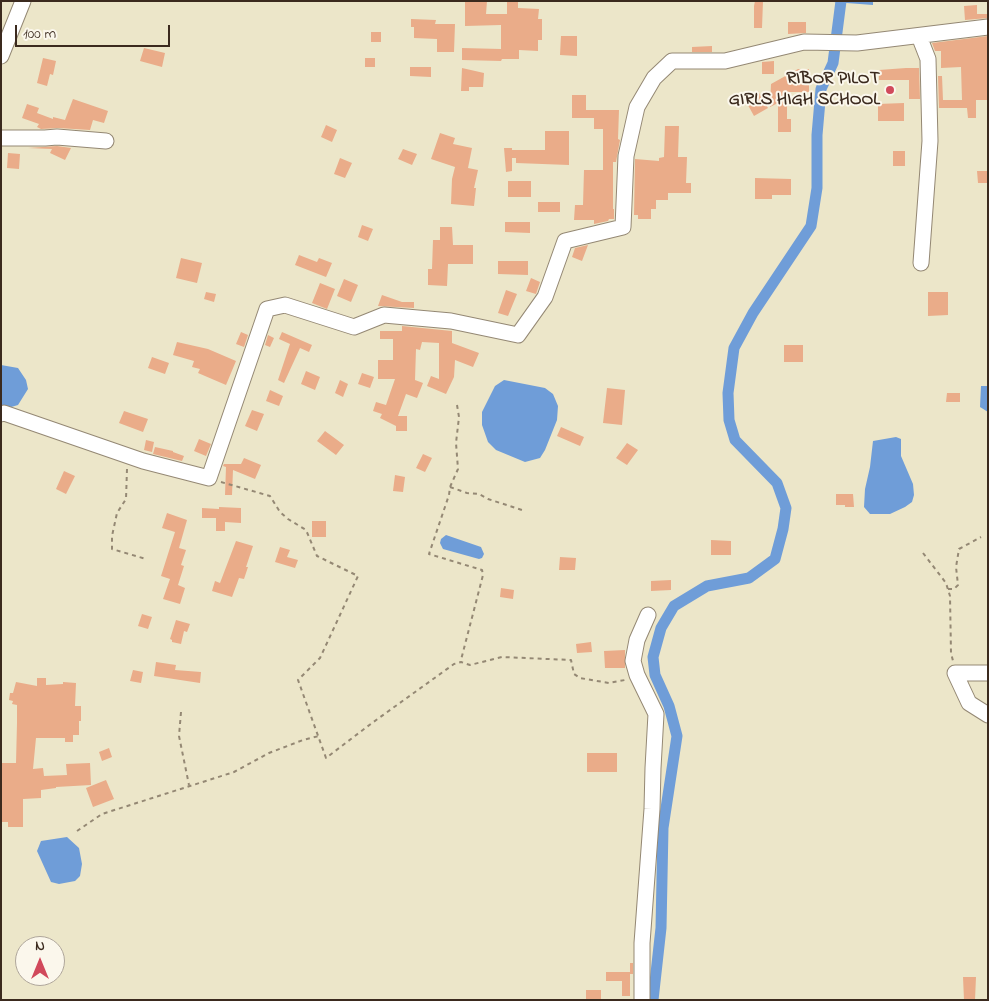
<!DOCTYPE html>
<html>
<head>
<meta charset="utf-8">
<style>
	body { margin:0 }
	#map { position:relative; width:989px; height:1001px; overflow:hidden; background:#ece6c9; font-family:"Indie Flower",sans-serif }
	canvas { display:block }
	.frame { position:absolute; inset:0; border:2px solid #3b2a1e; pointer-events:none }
	.north { position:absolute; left:15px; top:936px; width:50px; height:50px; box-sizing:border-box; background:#fbf7ec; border:1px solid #aea59a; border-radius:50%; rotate:0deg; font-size:14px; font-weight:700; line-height:20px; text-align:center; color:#3b2a1e }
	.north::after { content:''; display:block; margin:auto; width:18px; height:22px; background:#d1495b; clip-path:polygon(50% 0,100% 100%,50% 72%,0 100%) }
	.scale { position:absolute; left:15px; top:25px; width:155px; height:22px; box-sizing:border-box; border:2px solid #3b2a1e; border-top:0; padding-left:6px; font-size:15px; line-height:18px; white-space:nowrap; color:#3b2a1e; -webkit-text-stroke:4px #fbf7ec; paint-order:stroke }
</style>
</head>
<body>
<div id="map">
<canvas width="989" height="1001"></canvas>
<div class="frame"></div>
<div class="north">N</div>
<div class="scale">100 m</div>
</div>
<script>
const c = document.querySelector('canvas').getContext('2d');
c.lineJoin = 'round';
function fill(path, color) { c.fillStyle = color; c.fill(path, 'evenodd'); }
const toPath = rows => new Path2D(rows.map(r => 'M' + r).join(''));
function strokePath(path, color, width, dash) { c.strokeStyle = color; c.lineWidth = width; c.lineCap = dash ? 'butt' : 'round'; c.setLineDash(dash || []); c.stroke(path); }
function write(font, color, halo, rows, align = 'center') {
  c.font = font + ' "Indie Flower",sans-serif'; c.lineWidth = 4; c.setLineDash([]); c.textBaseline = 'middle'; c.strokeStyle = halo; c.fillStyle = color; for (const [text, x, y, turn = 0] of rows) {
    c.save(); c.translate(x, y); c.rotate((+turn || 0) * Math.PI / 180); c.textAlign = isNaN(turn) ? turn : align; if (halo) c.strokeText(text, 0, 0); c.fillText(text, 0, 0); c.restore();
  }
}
const water = toPath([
	[820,1,873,1,873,5],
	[1,365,18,368,26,380,28,389,18,405,1,410],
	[504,380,545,388,553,394,558,406,557,420,545,450,540,458,525,462,496,450,488,442,482,425,482,412,495,386],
	[981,386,988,386,988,412,980,407],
	[896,437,901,439,901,456,913,484,914,495,912,502,905,507,890,514,870,514,864,507,865,489,870,467,873,441],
	[446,535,481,547,484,554,482,558,479,559,443,549,440,543,441,539],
	[67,837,79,848,82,864,80,876,75,881,59,884,51,882,37,851,41,841]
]);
const canal = toPath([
	[653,1000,661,928,663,828,677,736,669,706,655,675,653,657,661,628,674,606,707,586,749,578,775,559,783,529,786,508,777,483,735,440,729,420,728,393,734,348,753,313,811,226,817,188,817,135,821,89,833,63,841,1]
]);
const building = toPath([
	[465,1,487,1,486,14,507,14,507,1,518,1,518,8,539,9,538,19,542,19,542,40,538,40,538,51,519,50,519,59,502,59,501,61,462,60,462,48,501,49,501,25,465,26],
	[755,1,763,1,762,28,754,28,754,6],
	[977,5,977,14,988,14,988,18,965,20,964,6],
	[411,19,436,20,435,24,455,24,454,52,437,52,437,39,414,38,414,27,411,27],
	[788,22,806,22,806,33,788,34],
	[371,32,381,32,381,42,371,42],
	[561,36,577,36,577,56,560,55],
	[988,36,987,100,976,100,976,118,968,118,967,108,939,108,938,76,942,76,943,100,962,100,961,67,941,68,941,51,935,51,932,43],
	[712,46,712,52,692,52,692,47],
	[144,48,165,53,162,67,140,61],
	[43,58,56,61,53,75,50,74,47,86,37,83],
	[365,58,375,58,375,67,365,67],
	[774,61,774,74,762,74,762,62],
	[410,67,431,67,431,77,410,76],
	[462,68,484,73,483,87,469,87,469,91,461,91],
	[906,68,919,68,920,99,909,99,909,80,879,80,879,70],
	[798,69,809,69,809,92,787,92,787,119,791,119,791,132,778,132,778,103,770,107,771,84],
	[758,91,768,108,754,116,744,98],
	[572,95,586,95,586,110,619,110,618,139,620,140,616,162,613,162,613,209,614,209,614,219,609,219,608,221,594,224,594,220,574,220,575,205,583,205,584,170,603,170,603,129,594,129,594,118,572,118],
	[73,99,108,111,104,123,93,120,90,130,58,128,41,129,37,127,39,124,22,118,27,104,39,108,37,113,53,119,53,117,65,120],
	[904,103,904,121,878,121,878,104],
	[326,125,337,130,332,142,321,137],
	[665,126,679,126,678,157,687,157,686,183,691,183,691,193,668,193,668,200,656,200,656,209,651,209,651,219,638,219,638,215,634,215,635,159,659,161,659,158,664,157],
	[545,131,569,131,569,165,516,163,516,158,512,158,512,171,506,172,504,148,512,148,512,150,545,150],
	[440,133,455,138,453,144,472,148,468,168,478,170,474,188,476,188,474,206,451,204,452,179,455,167,431,159],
	[57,146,71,148,65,160,50,153,52,149,28,148],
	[403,149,417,154,412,165,398,159],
	[893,151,905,151,905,166,893,166],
	[8,153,20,154,19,169,7,168],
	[340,158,352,163,345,178,334,174],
	[977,171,988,171,988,183,978,183],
	[755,178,791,179,791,195,772,195,772,199,755,199],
	[508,181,531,181,531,197,508,197],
	[538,202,560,202,560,212,538,212],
	[505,222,530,222,530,233,505,232],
	[362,225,373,229,368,241,358,237],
	[440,227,452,227,453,245,473,245,473,264,448,264,447,286,428,285,428,269,432,269,433,240,440,240],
	[588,245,582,261,572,257,575,248],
	[299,255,317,262,319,258,332,263,326,277,295,265],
	[181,258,202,263,197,283,176,278],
	[498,261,528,261,528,275,498,274],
	[531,278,540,282,536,294,526,291],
	[344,279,358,285,351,302,337,296],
	[320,283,335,289,327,309,312,303],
	[506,290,517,294,508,316,498,313],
	[206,292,216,294,214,302,204,299],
	[928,292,948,292,948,315,928,316],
	[382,295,402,302,414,302,414,308,378,306],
	[402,326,452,331,452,343,479,353,473,367,455,360,454,377,446,394,427,386,431,376,439,379,439,343,422,342,420,350,416,349,415,380,423,383,417,398,406,394,398,416,407,416,407,431,396,431,396,426,380,418,382,414,373,411,376,402,386,405,395,379,378,379,378,360,393,360,393,339,380,339,380,331,402,331],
	[241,332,248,335,244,347,236,344],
	[282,332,312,345,309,352,300,348,284,383,278,380,290,344,279,339],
	[268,335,274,338,270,347,265,345],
	[177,342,208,349,236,361,226,385,198,373,200,369,192,367,194,361,173,355],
	[784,345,803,345,803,362,784,362],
	[152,357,169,363,165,374,148,368],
	[306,371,320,377,315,390,301,384],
	[362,373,374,377,370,388,358,384],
	[340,380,348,384,343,397,335,393],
	[607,388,625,390,622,425,603,423],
	[270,390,283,396,279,406,266,401],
	[947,393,960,393,960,402,946,402],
	[252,410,264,414,257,431,245,426],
	[124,411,148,419,143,432,119,423],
	[561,427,584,437,580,446,557,436],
	[325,431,344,445,336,455,317,441],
	[199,439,211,444,206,456,194,451],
	[146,440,154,442,152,452,144,450],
	[627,443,638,450,627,465,616,458],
	[155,447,173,451,173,452,184,456,182,461,153,454],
	[423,454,432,458,425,472,416,468],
	[244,458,261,465,255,479,233,470,232,495,225,495,226,467,223,466,224,464,241,464],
	[64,471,75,476,66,494,56,489],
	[395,475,405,477,403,492,393,491],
	[836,494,853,494,854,507,845,507,845,505,836,505],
	[219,507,241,508,241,523,225,522,225,531,216,531,216,518,202,518,202,508,219,509],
	[167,513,187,520,179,548,186,550,181,565,184,566,178,585,185,588,180,604,163,599,170,579,161,576,175,532,162,528],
	[312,521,326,521,326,537,312,537],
	[711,540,731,541,731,555,711,555],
	[236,541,253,546,246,567,248,567,244,579,239,578,232,597,212,591,215,581,220,583],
	[280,547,290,550,287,557,298,560,295,568,275,562],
	[560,557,576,558,575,570,559,570],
	[671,580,671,590,651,591,651,581],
	[501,588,514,590,513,599,500,597],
	[142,614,152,617,148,629,138,626],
	[176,620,190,624,187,632,184,631,181,644,172,642,172,640,170,639],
	[591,642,592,652,577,653,576,644],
	[625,650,625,668,605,668,604,651],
	[156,662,176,665,175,670,201,672,200,683,154,676],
	[133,670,143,672,141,683,130,681],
	[37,678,46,678,46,685,63,684,63,682,76,683,75,706,81,706,81,721,79,721,79,735,73,735,73,742,65,742,65,738,36,738,33,769,43,768,44,776,67,775,66,764,90,763,91,785,56,787,56,788,41,790,41,798,23,799,23,827,8,827,8,822,1,822,1,763,16,763,17,723,17,705,12,704,13,701,9,700,10,693,13,693,16,682,37,686],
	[109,748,112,757,102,761,99,752],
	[587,753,617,753,617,772,587,772],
	[106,780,114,799,93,807,86,788],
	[630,963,633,963,633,974,630,974,630,996,622,996,622,981,606,981,606,972,630,972],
	[963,977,976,977,975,1000,964,1000],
	[586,990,601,990,601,1000,586,1000]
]);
const path = toPath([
	[457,405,459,417,456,443,458,469,450,487,449,495,429,554,482,570,483,575,461,660],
	[127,469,126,499,117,513,112,536,112,549,146,559],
	[221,482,270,496,280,512,288,519,306,530,317,556,358,576,320,658,298,680,326,758,372,723,454,664,461,662,470,665,502,657,571,660,574,674,580,678,609,683,625,680],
	[450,487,467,493,479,494,488,499,522,510],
	[923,553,946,583,950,596,951,653,953,661],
	[948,589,954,589,958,585,956,567,959,549,981,537],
	[181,712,179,736,189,785],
	[77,831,102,814,234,772,269,753,303,740,319,736]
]);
const minor = toPath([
	[919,36,928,59,930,141,921,263],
	[1,56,23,1],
	[1,138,45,138,57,137,106,141],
	[1,414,4,413,143,461,209,478,267,309,285,305,354,327,384,315,451,321,518,335,545,297,565,241,623,227,626,156,637,107,654,78,672,61,725,61,804,42,857,43,988,27],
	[988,673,955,673,969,703,988,715],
	[642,1000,642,943,652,809,653,768,656,714,637,675,633,661,637,640,648,615]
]);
const markers = [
	[890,90,5,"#d1495b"]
];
const poiNames = [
	["RIBOR PILOT",880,80],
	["GIRLS HIGH SCHOOL",880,101]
];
fill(water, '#6f9dd8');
strokePath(canal, '#6f9dd8', 11);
fill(building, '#eaac89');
strokePath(minor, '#948874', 17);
strokePath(path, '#948874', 2, [4, 4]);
strokePath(minor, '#fff', 15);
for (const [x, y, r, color] of markers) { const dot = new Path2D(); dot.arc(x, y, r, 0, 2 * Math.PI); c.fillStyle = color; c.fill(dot); strokePath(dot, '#fbf7ec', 2); }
write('bold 18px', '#3b2a1e', '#fbf7ec', poiNames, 'right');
</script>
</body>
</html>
